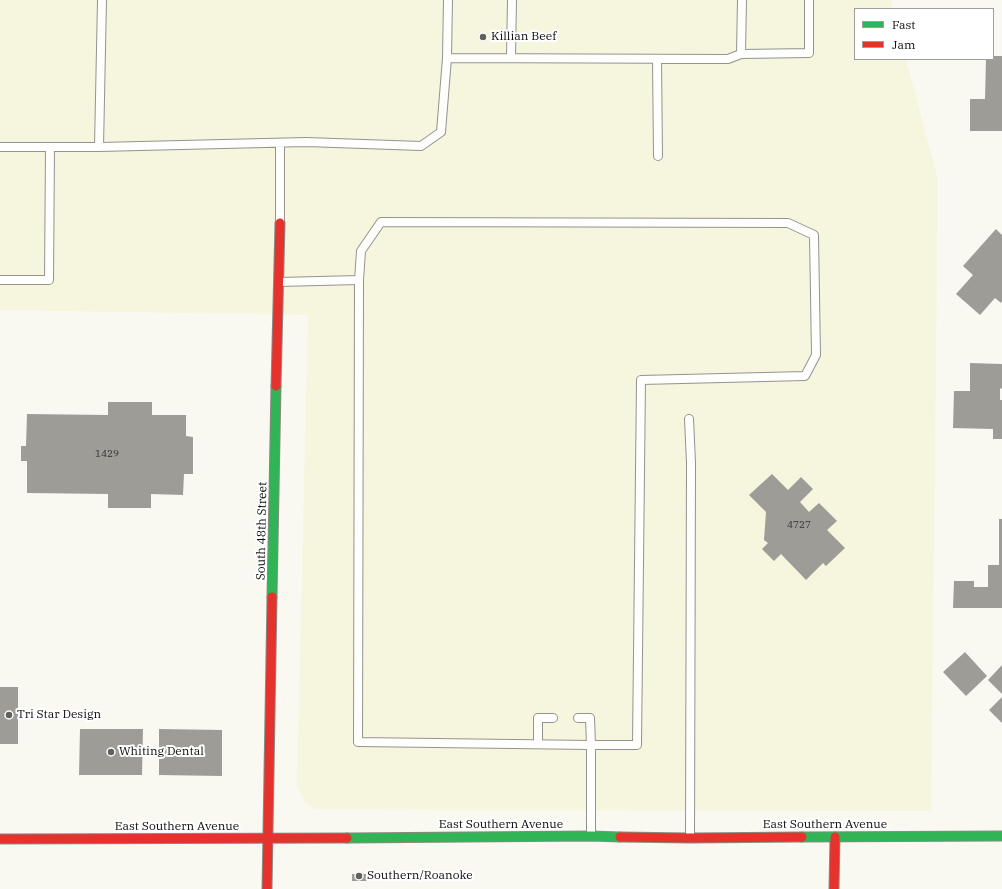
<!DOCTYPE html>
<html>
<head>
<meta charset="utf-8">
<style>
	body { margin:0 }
	#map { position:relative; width:1002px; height:889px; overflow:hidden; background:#faf9f1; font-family:"IBM Plex Serif",serif }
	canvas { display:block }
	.legend { position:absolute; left:854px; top:8px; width:140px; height:52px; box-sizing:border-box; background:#fff; border:1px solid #9e9e9e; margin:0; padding:5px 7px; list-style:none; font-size:12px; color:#0d0d0d }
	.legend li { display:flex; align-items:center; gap:8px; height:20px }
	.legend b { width:20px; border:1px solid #9e9e9e }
</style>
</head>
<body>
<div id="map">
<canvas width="1002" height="889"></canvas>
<ul class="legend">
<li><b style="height:5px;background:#30b455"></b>Fast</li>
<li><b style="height:5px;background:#e5322d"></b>Jam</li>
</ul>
</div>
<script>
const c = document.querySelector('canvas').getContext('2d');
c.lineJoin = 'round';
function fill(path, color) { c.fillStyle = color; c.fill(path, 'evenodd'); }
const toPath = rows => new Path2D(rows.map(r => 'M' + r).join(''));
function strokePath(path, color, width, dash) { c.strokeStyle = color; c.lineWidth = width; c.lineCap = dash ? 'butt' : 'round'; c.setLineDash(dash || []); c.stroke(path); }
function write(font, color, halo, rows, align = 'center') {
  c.font = font + ' "IBM Plex Serif",serif'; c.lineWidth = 4; c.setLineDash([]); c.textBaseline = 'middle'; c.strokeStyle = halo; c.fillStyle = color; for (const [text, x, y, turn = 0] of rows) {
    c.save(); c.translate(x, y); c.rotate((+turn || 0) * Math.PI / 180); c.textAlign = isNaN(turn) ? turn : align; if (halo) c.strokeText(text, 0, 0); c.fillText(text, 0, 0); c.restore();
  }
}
const farmland = toPath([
	[0,0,891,0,893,9,855,9,855,59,906,59,938,180,931,811,329,810,315,809,305,803,297,786,308,315,0,310]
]);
const building = toPath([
	[993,56,1002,56,1002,131,970,131,970,99,985,99,986,59,993,59],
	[996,229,1002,235,1002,301,1001,303,995,298,980,315,956,294,973,275,963,266],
	[970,363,1002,364,1002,389,1000,388,1000,400,1002,400,1002,439,993,439,993,429,953,428,954,391,970,391],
	[108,402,152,402,152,415,186,415,186,436,193,437,193,474,184,474,183,495,151,494,151,508,108,508,108,494,27,493,27,461,21,461,21,446,26,446,27,414,108,415],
	[772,474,788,490,801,477,813,489,800,502,809,512,819,503,837,521,827,530,845,548,826,566,823,563,806,580,781,554,774,561,762,549,768,543,764,540,766,512,749,495],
	[999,519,1002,519,1002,608,953,608,954,581,974,581,974,587,988,587,988,565,999,565],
	[965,652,987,676,966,696,943,672],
	[1002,665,1002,694,988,680],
	[0,687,18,687,18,744,0,744],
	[1002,697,1002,723,989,710],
	[80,729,143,729,142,775,79,775],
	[159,729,222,730,222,776,159,775],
	[352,874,368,874,368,881,352,881]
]);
const lane = toPath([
	[102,0,99,147,306,142,421,146,441,132,447,58,448,0],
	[742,0,741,54,809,53,809,0],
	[447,58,728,59,741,54],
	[511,58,512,0],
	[657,59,658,156],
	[280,143,280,222],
	[0,147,99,147],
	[0,280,49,280,50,147],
	[279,282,359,280],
	[689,419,691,463,690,838],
	[578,718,590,718,591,745,358,742,359,280,361,251,381,222,788,223,814,235,816,355,805,376,641,380,637,745,591,745,591,836],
	[538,744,538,718,553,718]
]);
const fast = toPath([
	[272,597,276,386],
	[802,837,1002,836],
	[347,838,591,836,620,837]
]);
const jam = toPath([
	[276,386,280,223],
	[620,837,690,838,802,837],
	[0,839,347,838],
	[267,889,272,597],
	[834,889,835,837]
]);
const markers = [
	[483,37,4,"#60605d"],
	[9,715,4,"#60605d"],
	[111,752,4,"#60605d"],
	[359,876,4,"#60605d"]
];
const numberNames = [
	["1429",107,454],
	["4727",799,525]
];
const poiNames = [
	["Killian Beef",491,37],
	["Tri Star Design",17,715],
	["Whiting Dental",119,752],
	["Southern/Roanoke",367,876]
];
const streetNames = [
	["South 48th Street",262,531,-89],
	["East Southern Avenue",501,825],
	["East Southern Avenue",825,825],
	["East Southern Avenue",177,827]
];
fill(farmland, '#f6f5de');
fill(building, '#9d9c97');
strokePath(lane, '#949390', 10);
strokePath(fast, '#8a8a86', 11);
strokePath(jam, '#8a8a86', 11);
strokePath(lane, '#fefefd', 8);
strokePath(fast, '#30b455', 9);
strokePath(jam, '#e5322d', 9);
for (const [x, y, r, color] of markers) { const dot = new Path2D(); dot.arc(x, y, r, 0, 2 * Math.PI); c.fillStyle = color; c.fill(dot); strokePath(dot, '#fff', 1.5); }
write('10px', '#313130', null, numberNames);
write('12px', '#0d0d0d', '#fff', poiNames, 'left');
write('12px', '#0d0d0d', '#fff', streetNames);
</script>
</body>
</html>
